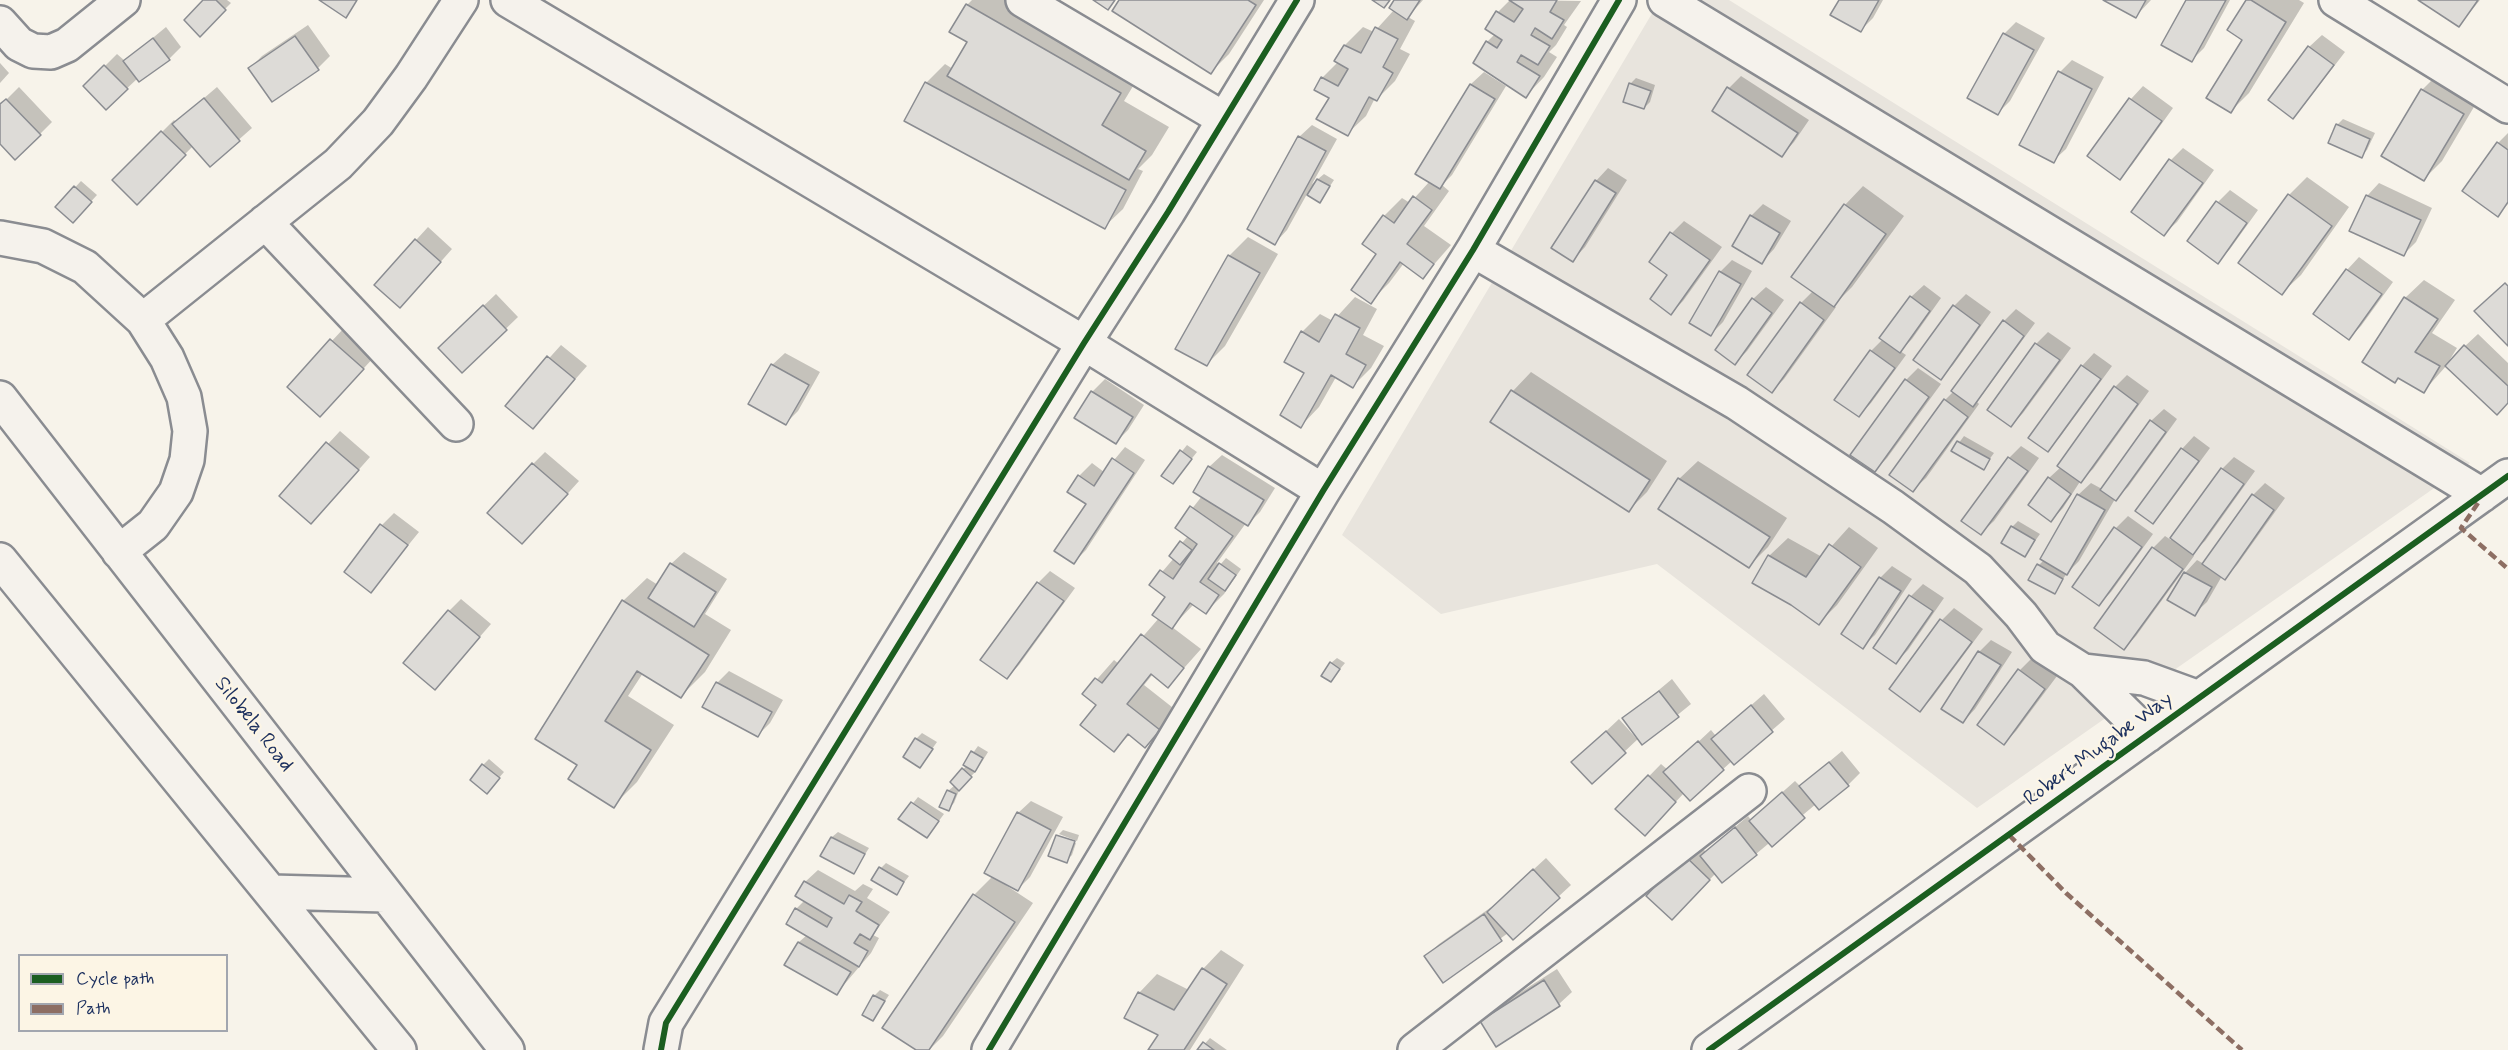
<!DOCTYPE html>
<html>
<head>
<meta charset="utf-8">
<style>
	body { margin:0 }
	#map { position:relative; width:2508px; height:1050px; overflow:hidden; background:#f7f3ea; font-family:Mynerve,sans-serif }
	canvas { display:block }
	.legend { position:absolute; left:18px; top:954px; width:210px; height:78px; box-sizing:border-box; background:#fcf5e5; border:2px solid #a2a6af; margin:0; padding:8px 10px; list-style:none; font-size:18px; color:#1b2f5e }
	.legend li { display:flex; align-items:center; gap:12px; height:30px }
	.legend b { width:30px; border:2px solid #a2a6af }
</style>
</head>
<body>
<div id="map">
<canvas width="2508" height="1050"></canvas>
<ul class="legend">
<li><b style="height:8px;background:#1b5e20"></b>Cycle path</li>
<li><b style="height:8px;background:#8d6e63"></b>Path</li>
</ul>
</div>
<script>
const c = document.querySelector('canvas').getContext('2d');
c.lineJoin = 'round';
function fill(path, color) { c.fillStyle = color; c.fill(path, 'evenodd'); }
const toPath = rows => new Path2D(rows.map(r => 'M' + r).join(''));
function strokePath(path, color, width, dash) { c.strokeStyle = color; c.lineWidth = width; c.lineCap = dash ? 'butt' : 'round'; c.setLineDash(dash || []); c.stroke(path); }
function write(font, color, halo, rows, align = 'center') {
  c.font = font + ' Mynerve,sans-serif'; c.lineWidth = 4.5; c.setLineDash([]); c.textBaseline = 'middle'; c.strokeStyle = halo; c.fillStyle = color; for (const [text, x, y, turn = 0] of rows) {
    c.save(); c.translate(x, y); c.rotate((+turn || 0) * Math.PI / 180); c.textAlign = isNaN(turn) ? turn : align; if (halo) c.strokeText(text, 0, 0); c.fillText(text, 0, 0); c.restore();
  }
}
const built = toPath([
	[1660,0,1729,0,2470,463,1977,808,1657,564,1441,614,1342,535]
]);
const shadow = toPath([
	[205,0,227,0,231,3,200,34],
	[972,0,1024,0,1144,68,1124,101,1169,127,1152,155,1138,169,1143,171,1123,209,1104,227,926,83,945,64,953,69,969,42,967,5],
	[1121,0,1264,0,1229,54,1211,72],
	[1395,0,1423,0,1408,17,1415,21,1400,49,1410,54,1395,81,1377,99,1375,98,1366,116,1347,134,1322,78,1338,62,1336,61,1345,45,1363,27,1374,32,1394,10],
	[1510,0,1581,1,1564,25,1567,27,1556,45,1549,52,1557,57,1544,77,1526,96,1487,42,1495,34,1498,12],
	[1840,0,1883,0,1873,18,1861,30],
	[2106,0,2151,0,2136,16],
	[2188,0,2230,0,2204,48,2191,61],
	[2247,0,2299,0,2304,3,2249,93,2230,112,2244,39],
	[2421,0,2480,0,2459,26],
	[2016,22,2045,38,2010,101,1998,113,2004,34],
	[308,25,330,56,318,68,250,68,262,56],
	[166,27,181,47,169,59,138,78,106,108,85,86,117,54,125,61],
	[2322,35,2345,52,2305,104,2293,117,2270,99,2309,47],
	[2072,60,2104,77,2066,149,2053,161,2060,72],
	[0,63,9,73,0,83],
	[2441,71,2481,95,2442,161,2424,179,2383,155,2423,89],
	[1484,72,1506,86,1452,175,1442,185,1449,191,1424,226,1451,245,1423,277,1404,263,1389,283,1370,302,1384,216,1402,198,1410,203,1430,181,1417,174,1471,84],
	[1741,76,1809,120,1794,142,1782,155,1714,110,1729,88],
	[1636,78,1655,85,1650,102,1644,108,1630,84],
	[2143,86,2173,108,2132,165,2120,178,2089,156,2131,99],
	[19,87,52,122,40,134,0,142,0,106],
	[217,87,252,128,210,165,193,146,137,203,114,180,174,120,176,122],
	[2343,119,2375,133,2367,150,2361,156,2337,125],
	[1312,125,1337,139,1312,184,1324,174,1334,180,1320,201,1307,194,1287,230,1275,243,1299,137],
	[2508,133,2508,204,2497,215,2498,143],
	[2183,148,2214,170,2177,222,2164,234,2171,160],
	[1608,168,1627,180,1585,247,1573,260,1596,181],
	[2307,177,2349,207,2301,275,2282,293,2289,195],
	[81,181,97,195,73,221,57,207],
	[2379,183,2432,208,2416,242,2404,254,2367,196],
	[1863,186,1904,216,1852,287,1833,306,1836,307,1784,379,1772,391,1801,303,1813,291,1845,205],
	[2230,190,2258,210,2230,249,2218,262,2189,241,2218,202],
	[1763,204,1791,221,1774,249,1762,262,1751,216],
	[1684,221,1722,247,1683,301,1671,313,1669,275,1651,262,1672,233],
	[428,227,452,249,413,293,376,284],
	[1248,237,1278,254,1225,346,1207,364,1177,348,1229,256],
	[2359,257,2393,282,2361,326,2349,338,2315,314,2347,270],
	[1732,260,1752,271,1723,322,1711,334,1720,272],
	[2424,280,2455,300,2432,333,2457,348,2449,361,2478,334,2508,363,2508,402,2447,365,2424,391,2364,361,2405,298],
	[1924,285,1941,298,1912,339,1900,351,1906,355,1871,403,1859,415,1871,351,1883,339,1911,297],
	[1766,287,1784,300,1747,351,1735,363,1753,299],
	[496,294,518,317,462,371,452,336],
	[1966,294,1991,312,1953,365,1941,378,1954,306],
	[1355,297,1377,309,1363,335,1384,346,1371,368,1353,386,1336,377,1319,407,1301,426,1306,372,1302,332,1320,314,1333,321],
	[2016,309,2035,323,1977,402,1979,404,1926,478,1913,490,1945,400,1954,391,2004,321],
	[344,328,375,356,332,403,289,387],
	[2048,332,2071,348,2023,413,2011,426,2036,344],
	[561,345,587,366,533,427,507,405],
	[785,353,820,372,798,411,786,423,772,365],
	[2094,353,2112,366,2060,437,2048,450,2030,437,2082,366],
	[1918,368,1941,384,1887,458,1875,470,1906,380],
	[1531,372,1667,461,1647,492,1629,510,1492,421,1513,391],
	[2127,375,2149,391,2093,469,2081,480,2063,508,2051,520,2030,505,2049,478,2061,467,2115,387],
	[1105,379,1144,405,1128,430,1116,442,1076,417,1092,392],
	[2164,409,2177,419,2128,487,2115,499,2079,561,2067,573,2054,593,2039,565,2044,560,2078,495,2091,483,2102,489,2151,421],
	[340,431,370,457,323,510,281,495],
	[1964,436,1994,453,1983,468,1953,451],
	[2194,436,2210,448,2165,509,2153,522,2137,511,2182,449],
	[1187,445,1197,452,1173,482,1163,475],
	[2021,446,2039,458,1994,521,1981,533,2009,458],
	[1125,447,1145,460,1086,550,1074,562,1088,503,1069,491,1079,476,1092,463,1104,472],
	[545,452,579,481,535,530,533,464],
	[1222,455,1275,488,1260,512,1248,524,1246,523,1217,563,1220,565,1226,558,1241,569,1224,594,1206,612,1194,604,1172,627,1201,649,1168,686,1153,674,1144,685,1177,711,1145,746,1130,734,1114,750,1098,704,1084,694,1114,660,1119,664,1159,618,1167,596,1151,585,1174,558,1171,556,1188,536,1177,528,1202,496,1209,467],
	[2234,457,2255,471,2205,541,2191,554,2194,556,2136,636,2124,648,2153,548,2165,536,2171,540,2222,469],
	[1698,461,1787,518,1768,547,1749,566,1660,508,1679,479],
	[2265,483,2285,498,2237,565,2224,578,2222,576,2207,602,2194,614,2169,600,2185,573,2197,560,2204,564,2253,495],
	[394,513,419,532,371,591,382,525],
	[2128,516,2153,534,2111,592,2099,604,2116,528],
	[2018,521,2040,534,2025,555,2012,527],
	[1849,527,1878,548,1837,605,1819,623,1769,556,1788,538,1822,557],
	[684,552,727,579,705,614,731,630,705,672,681,696,643,673,628,696,674,725,637,782,613,806,579,765,623,601,647,578,658,585,671,564],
	[1892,566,1912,579,1875,635,1862,647,1880,578],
	[1050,571,1075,588,1019,665,1007,678,1038,583],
	[1923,584,1944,598,1908,650,1896,662,1911,596],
	[461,599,491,624,435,688,449,611],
	[1954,608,1983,629,1932,698,1920,710,1942,620],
	[1991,640,2012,652,1975,709,1963,722,1979,652],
	[1337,658,1345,663,1331,680,1331,663],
	[2032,658,2057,676,2016,731,2004,743,1979,725,2020,670],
	[729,671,783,700,770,723,758,735,717,683],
	[1672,679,1691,704,1643,743,1639,738,1592,782,1586,750,1619,719,1636,738,1638,737,1624,719],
	[1764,694,1785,719,1734,763,1732,761,1690,799,1684,793,1657,822,1617,809,1661,764,1668,770,1711,730,1716,736],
	[922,733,937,742,920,766,916,739],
	[978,746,988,752,977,770,960,788,954,803,948,809,948,791,955,785,952,782,967,765,965,764],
	[1842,751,1860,773,1848,785,1816,804,1756,854,1716,873,1684,906,1648,896,1698,844,1706,852,1748,816,1751,820,1795,781,1800,786],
	[489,759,504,772,492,786,483,765],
	[918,797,944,814,927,837,901,818],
	[1031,801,1063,817,1030,877,1018,889,1005,882,1004,884,1033,903,943,1036,929,1050,918,1050,974,895,993,876,1018,813],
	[1063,830,1079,835,1077,841,1059,834],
	[838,832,869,848,854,872,832,837],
	[1058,835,1058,837,1076,843,1072,855,1066,861,1058,836],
	[1546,858,1571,885,1558,897,1443,980,1426,956,1439,944,1497,903],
	[886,863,909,876,896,893,881,868],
	[818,870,855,891,863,884,873,889,867,898,890,912,873,935,879,938,871,953,837,993,786,964,799,942,807,935,796,909,805,900,805,882],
	[1221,950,1244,965,1190,1050,1150,1050,1160,1035,1139,993,1157,974,1189,990,1203,969],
	[1557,969,1572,992,1559,1004,1497,1045,1482,1021,1494,1009],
	[880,990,889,995,873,1019,874,996],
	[1210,1038,1227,1050,1199,1050]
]);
const building = toPath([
	[203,0,216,0,226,10,200,37,184,20,203,0],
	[319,0,357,0,346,18,319,0],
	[1093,0,1115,0,1108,10,1093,0],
	[1119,0,1248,0,1256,5,1211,74,1112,11,1119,0],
	[1372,0,1390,0,1384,8,1372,0],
	[1394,0,1420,0,1407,20,1389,8,1394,0],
	[1509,0,1557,0,1550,12,1564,20,1552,39,1535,28,1531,35,1550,46,1538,65,1521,55,1517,62,1540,76,1526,98,1473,63,1486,41,1497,48,1502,40,1485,29,1496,11,1514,22,1523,9,1509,0],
	[1839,0,1879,0,1861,32,1830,15,1839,0],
	[2103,0,2146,0,2136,18,2103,0],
	[2186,0,2226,0,2192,62,2161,45,2186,0],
	[2246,0,2251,0,2286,22,2231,113,2206,98,2242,40,2227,30,2246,0],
	[2418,0,2478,0,2459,27,2418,0],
	[966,4,1121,93,1102,125,1146,151,1129,180,947,76,967,42,949,32,966,4],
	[1375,27,1398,39,1383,67,1393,73,1377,101,1369,97,1348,136,1316,119,1329,98,1314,90,1321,77,1338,86,1348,69,1334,61,1344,45,1361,53,1375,27],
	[2003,33,2034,50,1998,115,1967,98,2003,33],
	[295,36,319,70,272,102,248,68,295,36],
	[153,38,170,60,139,82,123,61,153,38],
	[2308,46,2334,65,2293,119,2268,100,2308,46],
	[104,65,128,89,106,110,83,86,104,65],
	[2058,71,2092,89,2054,163,2019,145,2058,71],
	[925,82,1126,190,1105,229,904,121,925,82],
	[1629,83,1651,91,1644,109,1623,102,1629,83],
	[1470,84,1495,99,1440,189,1415,174,1470,84],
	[1727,87,1798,133,1782,157,1712,111,1727,87],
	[2421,89,2464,114,2424,181,2381,156,2421,89],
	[204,98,240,141,210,167,172,124,204,98],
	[2129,98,2162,121,2120,180,2087,156,2129,98],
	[6,99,41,135,15,160,0,144,0,104,6,99],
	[2336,124,2370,139,2362,158,2328,143,2336,124],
	[161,131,186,155,137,205,112,180,161,131],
	[1298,136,1326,151,1275,245,1247,229,1298,136],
	[2497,142,2508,150,2508,202,2498,217,2462,191,2497,142],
	[2169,159,2203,183,2164,236,2131,212,2169,159],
	[1317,179,1330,186,1320,203,1307,195,1317,179],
	[1595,180,1616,193,1573,262,1551,248,1595,180],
	[74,186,92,202,73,223,55,207,74,186],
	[2288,194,2332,226,2282,295,2238,263,2288,194],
	[2366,195,2421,220,2404,256,2349,231,2366,195],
	[1413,196,1432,210,1407,244,1434,264,1423,279,1400,262,1371,304,1351,290,1376,254,1362,244,1383,215,1394,223,1413,196],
	[2216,201,2247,223,2218,264,2187,241,2216,201],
	[1844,204,1886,234,1834,307,1791,277,1844,204],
	[1750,215,1780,233,1762,264,1732,246,1750,215],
	[1670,232,1710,260,1671,315,1650,299,1667,275,1649,262,1670,232],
	[415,239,441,262,400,308,374,285,415,239],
	[1228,255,1260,273,1207,366,1175,349,1228,255],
	[2346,269,2382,294,2349,340,2313,314,2346,269],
	[1719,271,1741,284,1711,336,1689,323,1719,271],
	[2505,283,2508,286,2508,346,2474,311,2505,283],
	[1910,296,1930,311,1900,353,1879,338,1910,296],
	[2404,297,2438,319,2415,352,2440,366,2424,393,2398,378,2395,383,2362,362,2404,297],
	[1752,298,1772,313,1735,365,1715,350,1752,298],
	[1800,302,1824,320,1772,393,1747,375,1800,302],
	[483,305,507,330,462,373,438,348,483,305],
	[1953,305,1980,325,1941,380,1913,360,1953,305],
	[1335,314,1360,328,1346,354,1366,365,1353,388,1331,375,1301,428,1280,415,1304,373,1284,362,1301,331,1319,342,1335,314],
	[2003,320,2024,336,1973,407,1951,391,2003,320],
	[330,339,364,369,320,417,287,387,330,339],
	[2035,343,2060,360,2011,427,1987,410,2035,343],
	[2464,345,2508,386,2508,403,2497,415,2445,366,2464,345],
	[1870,350,1895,368,1859,417,1834,400,1870,350],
	[547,356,575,379,533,429,505,406,547,356],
	[771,364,809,385,786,425,748,404,771,364],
	[2081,365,2101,379,2048,452,2028,438,2081,365],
	[1905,379,1929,397,1875,472,1850,455,1905,379],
	[2114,386,2138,404,2081,483,2057,466,2114,386],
	[1511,390,1650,480,1629,512,1490,422,1511,390],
	[1091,391,1133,417,1116,444,1074,418,1091,391],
	[1944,399,1968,417,1913,492,1889,475,1944,399],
	[2150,420,2166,432,2116,501,2100,490,2150,420],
	[1957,441,1990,459,1984,470,1951,451,1957,441],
	[326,442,359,470,311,524,279,496,326,442],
	[2181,448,2199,461,2153,524,2135,511,2181,448],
	[1180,450,1192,459,1173,484,1161,476,1180,450],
	[2008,457,2028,471,1981,535,1961,521,2008,457],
	[1112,458,1134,473,1074,564,1054,551,1086,504,1067,492,1078,475,1094,486,1112,458],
	[532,463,568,494,522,544,487,513,532,463],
	[1208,466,1264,500,1248,526,1193,492,1208,466],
	[2221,468,2244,484,2193,555,2170,538,2221,468],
	[2048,477,2071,494,2051,522,2028,505,2048,477],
	[1678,478,1770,537,1749,568,1658,509,1678,478],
	[2077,494,2105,510,2067,575,2040,559,2077,494],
	[2252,494,2274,510,2225,580,2202,564,2252,494],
	[1190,506,1233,536,1200,582,1219,595,1206,614,1190,603,1172,629,1152,615,1165,597,1149,585,1160,570,1173,579,1197,544,1175,528,1190,506],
	[380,524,408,545,371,593,344,572,380,524],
	[2011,526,2035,540,2025,557,2001,543,2011,526],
	[2114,527,2142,547,2099,606,2072,587,2114,527],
	[1180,541,1192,550,1180,565,1169,556,1180,541],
	[1829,544,1861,567,1819,625,1791,605,1752,583,1768,555,1806,577,1829,544],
	[2152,547,2183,569,2124,650,2094,628,2152,547],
	[670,563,716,592,694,627,648,598,670,563],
	[1219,563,1236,575,1225,591,1208,579,1219,563],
	[2037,564,2063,579,2055,594,2028,580,2037,564],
	[2184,572,2212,587,2195,616,2167,600,2184,572],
	[1879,577,1901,591,1863,649,1841,634,1879,577],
	[1037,582,1064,601,1007,679,980,660,1037,582],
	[1909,595,1933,611,1896,664,1873,648,1909,595],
	[622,600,709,655,681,698,637,671,605,721,651,750,614,808,568,779,577,765,535,739,622,600],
	[448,610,480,637,435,690,403,663,448,610],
	[1940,619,1972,642,1920,712,1889,689,1940,619],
	[1141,634,1184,668,1168,688,1151,674,1127,704,1160,730,1145,748,1128,734,1114,752,1080,725,1096,705,1082,694,1095,678,1102,683,1141,634],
	[1978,651,2001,665,1963,723,1941,709,1978,651],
	[1330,662,1340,669,1331,682,1321,676,1330,662],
	[2018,669,2045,689,2004,745,1977,725,2018,669],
	[716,682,772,712,758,737,702,707,716,682],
	[1659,691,1679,717,1642,745,1622,718,1659,691],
	[1751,705,1773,732,1734,765,1711,739,1751,705],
	[1606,731,1626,753,1592,784,1571,762,1606,731],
	[915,738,933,749,920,768,903,757,915,738],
	[1698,741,1724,770,1690,801,1663,772,1698,741],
	[971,751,983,758,975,772,963,765,971,751],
	[1829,762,1849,786,1819,810,1799,786,1829,762],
	[482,764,500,778,487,794,470,780,482,764],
	[962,768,972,777,959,791,950,782,962,768],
	[1648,775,1676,802,1645,836,1615,809,1648,775],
	[947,790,956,794,949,811,939,807,947,790],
	[1782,792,1805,818,1772,847,1749,821,1782,792],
	[911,802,939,821,927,838,898,819,911,802],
	[1017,812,1051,830,1018,891,984,873,1017,812],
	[1735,827,1757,855,1722,883,1700,856,1735,827],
	[1056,835,1075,841,1067,863,1048,856,1056,835],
	[831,837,865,854,854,874,820,856,831,837],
	[1684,855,1710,880,1672,920,1646,896,1684,855],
	[879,867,904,882,897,895,871,880,879,867],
	[1533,869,1560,898,1513,940,1487,912,1533,869],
	[804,881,844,904,849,895,862,902,856,911,879,925,870,940,860,934,854,943,868,951,859,967,786,924,795,908,827,927,832,918,795,896,804,881],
	[973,894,1015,922,929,1050,916,1050,882,1028,973,894],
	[1484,914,1502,941,1443,983,1424,956,1484,914],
	[798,942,851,972,837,995,784,965,798,942],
	[1202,968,1227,984,1184,1050,1148,1050,1158,1035,1124,1018,1138,992,1174,1010,1202,968],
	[1544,980,1560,1006,1496,1047,1480,1021,1544,980],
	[873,995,885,1001,873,1021,862,1015,873,995],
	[1203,1042,1214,1050,1197,1050,1203,1042]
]);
const minor = toPath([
	[508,0,1084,343,1323,491],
	[1023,0,1224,119],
	[1665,0,2482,495],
	[2336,0,2508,106],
	[0,23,19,44,33,51,51,52,67,45,123,0],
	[265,222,456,424],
	[0,238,43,246,85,267,143,320,167,358,184,397,190,431,187,460,176,492,153,525,119,552],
	[1473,250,1737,403,1893,507,1978,569,2021,615,2045,647,2083,671,2144,678,2199,698],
	[143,320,338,164,378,122,411,77,461,0],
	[0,398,507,1050],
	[0,560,399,1050],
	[2083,671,2148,735],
	[271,892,385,895],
	[661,1050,666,1023,1084,343,1168,212,1297,0],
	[989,1050,1323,491,1473,250,1619,0],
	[1415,1050,1749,791],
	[1709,1050,2508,476]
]);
const quiet = toPath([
	[2478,503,2461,528,2508,569],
	[2009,835,2066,893,2242,1050]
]);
const cycleway = toPath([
	[661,1050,666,1023,1084,343,1168,212,1297,0],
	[989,1050,1323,491,1473,250,1619,0],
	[1709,1050,2508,476]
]);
const streetNames = [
	["Silobela Road",253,725,52],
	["Robert Mugabe Way",2099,750,-36]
];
fill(built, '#e8e4dd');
fill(shadow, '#0003');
fill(building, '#dddbd7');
strokePath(building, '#8a8c91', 1.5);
strokePath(minor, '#8a8c91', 38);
strokePath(minor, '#f5f2ec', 33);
strokePath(quiet, '#8d6e63', 4.5, [9, 4.5]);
strokePath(cycleway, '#1b5e20', 6);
write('21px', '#1b2f5e', '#fcf5e5', streetNames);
</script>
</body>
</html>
